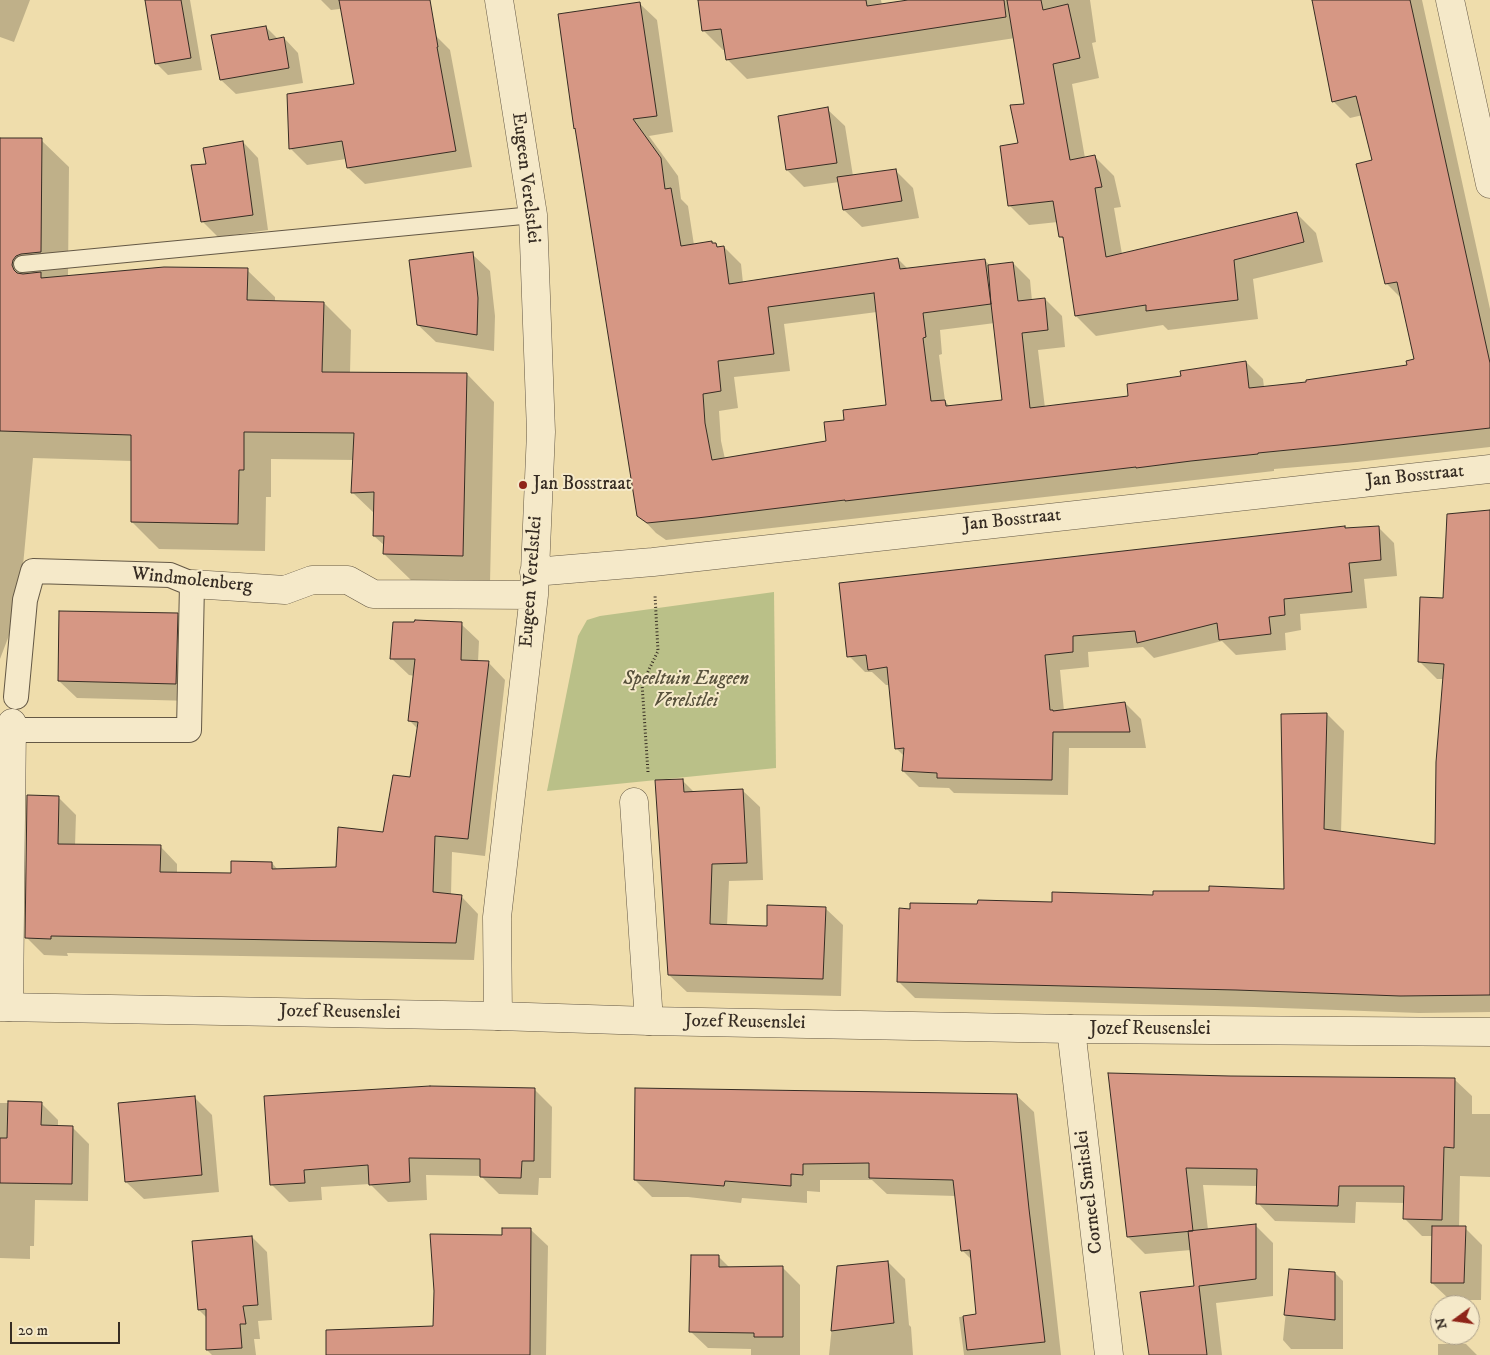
<!DOCTYPE html>
<html>
<head>
<meta charset="utf-8">
<style>
	body { margin:0 }
	#map { position:relative; width:1490px; height:1355px; overflow:hidden; background:#efddac; font-family:"IM FELL DW Pica",serif }
	canvas { display:block }
	.north { position:absolute; left:1430px; top:1295px; width:50px; height:50px; box-sizing:border-box; background:#f5e9c9; border:1px solid #a99d87; border-radius:50%; rotate:256deg; font-size:14px; font-weight:700; line-height:20px; text-align:center; color:#362c23 }
	.north::after { content:''; display:block; margin:auto; width:18px; height:22px; background:#8f2418; clip-path:polygon(50% 0,100% 100%,50% 72%,0 100%) }
	.scale { position:absolute; left:10px; top:1322px; width:110px; height:22px; box-sizing:border-box; border:2px solid #362c23; border-top:0; padding-left:6px; font-size:15px; line-height:18px; white-space:nowrap; color:#362c23; -webkit-text-stroke:4px #f5e9c9; paint-order:stroke }
</style>
</head>
<body>
<div id="map">
<canvas width="1490" height="1355"></canvas>
<div class="north">N</div>
<div class="scale">20 m</div>
</div>
<script>
const c = document.querySelector('canvas').getContext('2d');
c.lineJoin = 'round';
function fill(path, color) { c.fillStyle = color; c.fill(path, 'evenodd'); }
const toPath = rows => new Path2D(rows.map(r => 'M' + r).join(''));
function strokePath(path, color, width, dash) { c.strokeStyle = color; c.lineWidth = width; c.lineCap = dash ? 'butt' : 'round'; c.setLineDash(dash || []); c.stroke(path); }
function write(font, color, halo, rows, align = 'center') {
  c.font = font + ' "IM FELL DW Pica",serif'; c.lineWidth = 4; c.setLineDash([]); c.textBaseline = 'middle'; c.strokeStyle = halo; c.fillStyle = color; for (const [text, x, y, turn = 0] of rows) {
    c.save(); c.translate(x, y); c.rotate((+turn || 0) * Math.PI / 180); c.textAlign = isNaN(turn) ? turn : align; if (halo) c.strokeText(text, 0, 0); c.fillText(text, 0, 0); c.restore();
  }
}
const green = toPath([
	[774,592,776,768,547,791,578,636,587,620,600,616]
]);
const shadow = toPath([
	[0,0,30,0,14,42,0,37],
	[146,0,190,0,202,70,168,75,157,64],
	[321,0,373,0,373,5,331,10],
	[699,0,881,0,882,5,916,0,1090,0,1096,42,1092,43,1099,78,1072,84,1085,158,1094,156,1114,176,1121,207,1114,208,1122,254,1296,213,1316,233,1323,262,1253,279,1258,319,1168,330,1163,325,1096,336,1076,316,1065,241,1060,236,1058,222,1029,225,1009,205,1025,105,1015,38,747,79,727,59,725,50,723,50,703,30],
	[1313,0,1422,0,1490,309,1490,447,1357,462,1274,469,1274,471,666,540,656,533,639,515,577,129,639,3,657,20,673,132,649,136,678,176,681,199,688,206,694,245,715,244,719,248,724,247,741,264,743,283,898,259,908,269,985,260,990,266,1013,263,1030,280,1032,301,1045,299,1062,316,1065,347,1038,350,1045,408,1130,397,1182,377,1246,362,1263,379,1264,387,1308,383,1408,366,1415,360,1403,300,1386,283,1374,161,1363,115,1350,118,1333,101],
	[877,312,887,406,827,442,725,459,721,441,719,411,738,408,734,377,790,371,784,324],
	[995,323,1003,401,950,407,945,401,939,355,942,354,940,330],
	[266,27,278,39,284,38,298,53,303,83,236,94,221,80,213,36],
	[433,33,450,50,472,167,365,184,348,168,346,159,307,165,291,149,289,95,356,85],
	[827,109,845,126,853,176,895,170,913,188,919,218,862,227,844,210,839,182,804,187,787,170],
	[41,140,69,167,68,276,247,270,275,297,275,302,324,303,351,330,350,373,467,374,494,402,490,583,412,581,384,554,385,546,374,536,375,514,352,492,354,460,271,459,271,497,266,497,265,551,159,549,132,522,132,461,33,458,19,609,0,659,0,148],
	[243,142,258,158,268,230,218,237,202,221,207,165],
	[472,254,490,271,495,316,494,351,436,342,418,325],
	[1490,511,1490,1012,1419,1013,1254,1007,915,998,898,981,1053,904,1154,896,1285,890,1283,716,1327,714,1344,731,1341,833,1436,846,1444,679,1437,679,1420,662,1444,599],
	[1345,527,1347,529,1378,527,1394,543,1397,576,1364,579,1367,608,1300,614,1301,630,1285,633,1286,650,1236,655,1222,641,1154,658,1143,647,1088,652,1089,667,1060,670,1064,711,1125,703,1141,719,1146,748,1069,748,1068,795,954,793,949,788,919,787,903,771,904,756,896,748,890,685,886,685,872,672,865,672,849,656],
	[177,614,195,631,193,701,77,698,59,681],
	[461,624,479,641,478,662,488,662,505,680,485,856,452,852,451,895,461,896,478,914,474,960,67,953,68,956,44,955,27,938,58,797,76,815,75,846,160,846,177,864,177,874,232,874,272,863,278,870,337,868,384,833,411,778,418,729,409,720,415,676,409,675,391,658],
	[682,780,695,793,742,790,760,807,763,880,729,881,727,926,769,927,825,908,843,925,841,996,687,992,669,975],
	[1230,1077,1454,1079,1472,1096,1472,1114,1490,1114,1490,1177,1460,1176,1459,1228,1465,1228,1482,1245,1481,1300,1450,1300,1432,1283,1433,1236,1422,1236,1404,1218,1405,1203,1356,1202,1355,1223,1275,1221,1258,1203,1258,1186,1203,1185,1208,1230,1256,1226,1273,1243,1273,1296,1216,1303,1222,1355,1153,1355,1195,1287,1191,1250,1145,1254,1128,1237],
	[534,1089,552,1107,551,1178,539,1178,538,1195,499,1194,481,1176,426,1175,427,1200,388,1202,370,1184,321,1187,322,1200,289,1202,271,1184,265,1098],
	[1016,1095,1034,1112,1061,1355,964,1355,959,1317,977,1315,972,1260,962,1250,956,1196,887,1194,872,1180,820,1180,820,1192,807,1191,807,1203,742,1198,741,1203,688,1197,652,1197,635,1180],
	[194,1097,212,1115,219,1192,144,1199,126,1182],
	[0,1103,41,1103,58,1120,58,1127,72,1127,89,1144,88,1201,35,1200,34,1246,30,1246,30,1259,0,1258],
	[531,1230,548,1246,546,1355,382,1355,434,1327,503,1236],
	[252,1237,267,1252,272,1320,258,1321,260,1339,254,1339,256,1355,212,1355,207,1350,207,1318,199,1310],
	[719,1257,730,1268,783,1268,800,1285,800,1355,751,1355,751,1349,708,1348,690,1331],
	[888,1262,905,1279,909,1325,911,1327,913,1355,829,1355,838,1268],
	[1290,1271,1335,1273,1343,1281,1343,1349,1291,1349,1283,1340],
	[1438,1344,1466,1344,1477,1355,1438,1355]
]);
const building = toPath([
	[145,0,181,0,191,58,155,64,145,0],
	[339,0,430,0,438,47,437,47,456,151,347,168,342,141,289,149,287,94,354,84,339,0],
	[698,0,866,0,867,6,908,0,1004,0,1006,17,726,60,721,29,702,31,698,0],
	[1007,0,1041,0,1043,10,1068,4,1080,58,1053,64,1070,160,1095,155,1102,187,1095,188,1106,257,1297,212,1304,242,1234,260,1238,300,1146,311,1146,305,1075,316,1063,237,1059,237,1053,201,1008,206,1000,146,1018,143,1010,105,1024,104,1007,0],
	[1312,0,1410,0,1490,363,1490,428,1339,445,1258,453,1258,454,1191,461,1136,468,1136,467,845,501,845,500,697,518,647,523,637,516,575,128,574,129,558,14,640,2,657,116,633,119,661,158,665,189,671,188,681,246,712,241,712,243,716,243,717,247,724,246,729,284,898,258,900,269,985,259,991,304,988,265,1013,262,1018,301,1045,298,1048,330,1022,333,1030,408,1128,396,1127,384,1181,376,1180,371,1246,361,1249,388,1306,382,1306,380,1407,365,1406,361,1414,359,1397,282,1385,284,1356,164,1372,160,1356,96,1332,102,1312,0],
	[874,293,886,405,843,410,844,420,824,422,826,441,712,460,705,423,703,394,721,391,718,361,774,354,768,307,874,293],
	[991,304,1002,400,946,406,945,400,931,401,923,338,926,337,923,313,991,304],
	[266,26,269,40,284,37,289,68,220,80,211,35,266,26],
	[828,107,837,163,786,170,778,116,828,107],
	[0,138,42,138,41,252,21,254,16,256,13,260,12,265,14,270,17,273,23,274,41,272,41,278,164,267,248,268,247,300,324,302,322,372,467,373,463,556,383,554,384,536,373,536,374,492,351,493,354,433,244,432,244,470,239,470,238,524,131,522,131,435,0,431,0,138],
	[243,141,253,215,201,222,191,165,206,164,203,148,243,141],
	[896,169,902,201,843,210,837,177,896,169],
	[473,252,478,298,477,335,417,325,409,260,473,252],
	[1490,510,1490,995,1400,996,1236,990,897,982,899,908,910,909,910,903,977,904,978,900,1052,902,1052,892,1153,895,1153,891,1209,891,1209,886,1284,889,1281,714,1327,713,1324,829,1435,844,1436,762,1444,664,1418,662,1420,597,1443,598,1447,514,1490,510],
	[1345,526,1345,528,1379,526,1381,560,1349,563,1352,592,1284,599,1285,615,1269,617,1271,634,1219,640,1217,623,1137,643,1135,631,1073,636,1073,652,1045,655,1050,710,1053,710,1053,711,1125,702,1130,732,1053,732,1052,780,937,778,937,773,902,771,904,748,895,749,887,667,868,670,866,655,847,657,839,583,1345,526],
	[59,611,178,613,176,684,58,681,59,611],
	[415,620,462,622,461,660,489,661,468,839,435,836,433,892,462,895,456,943,51,936,51,939,25,938,27,795,59,796,58,844,161,845,160,872,231,873,231,861,272,862,272,869,336,867,338,827,383,832,393,775,410,777,418,722,408,721,415,659,390,659,393,622,414,622,415,620],
	[683,779,684,792,743,789,747,863,712,864,710,924,767,926,767,905,826,907,823,979,668,975,655,780,683,779],
	[1108,1073,1230,1076,1455,1078,1454,1148,1444,1147,1442,1220,1403,1219,1404,1186,1339,1186,1338,1206,1256,1204,1257,1169,1186,1168,1193,1231,1127,1237,1108,1073],
	[430,1086,535,1088,534,1161,522,1161,521,1178,480,1177,480,1159,409,1158,410,1182,369,1185,368,1165,304,1170,305,1183,270,1185,264,1096,430,1086],
	[635,1088,1017,1094,1029,1209,1045,1342,967,1350,963,1316,976,1314,970,1250,961,1251,953,1180,869,1178,869,1163,803,1164,803,1175,791,1174,791,1186,725,1181,724,1186,658,1181,634,1180,635,1088],
	[195,1096,202,1175,125,1182,118,1103,195,1096],
	[8,1101,42,1102,41,1125,73,1126,72,1184,0,1183,0,1138,7,1138,8,1101],
	[1256,1224,1256,1279,1199,1286,1207,1355,1149,1355,1140,1292,1194,1286,1188,1231,1256,1224],
	[1432,1226,1466,1226,1464,1283,1431,1283,1432,1226],
	[502,1228,531,1228,530,1355,326,1355,326,1330,433,1326,434,1291,430,1234,502,1235,502,1228],
	[252,1236,258,1305,243,1306,246,1324,240,1324,242,1348,206,1350,206,1309,198,1310,192,1241,252,1236],
	[691,1255,719,1255,719,1267,783,1266,783,1337,754,1337,754,1333,689,1332,691,1255],
	[888,1261,894,1323,831,1331,837,1266,888,1261],
	[1289,1269,1335,1272,1335,1320,1284,1315,1289,1269]
]);
const path = toPath([
	[648,772,642,684,658,651,655,595]
]);
const service = toPath([
	[22,264,533,215]
]);
const pedestrian = toPath([
	[12,730,189,730,192,584,170,575,33,571,25,600,16,697]
]);
const minor = toPath([
	[1450,0,1490,184],
	[534,572,653,562,1490,469],
	[192,584,285,590,312,580,348,580,373,594,534,595],
	[634,802,649,1021],
	[9,1007,12,723],
	[498,1016,497,917,534,595,541,432,533,215,499,0],
	[1071,1029,1109,1355]
]);
const tertiary = toPath([
	[0,1007,498,1016,649,1021,1071,1029,1490,1032]
]);
const markers = [
	[523,485,5,"#8f2418"]
];
const streetNames = [
	["Eugeen Verelstlei",525,178,83],
	["Jan Bosstraat",1415,477,-6],
	["Jan Bosstraat",1012,521,-6],
	["Windmolenberg",192,581,6],
	["Eugeen Verelstlei",532,582,-86],
	["Jozef Reusenslei",340,1013,1],
	["Jozef Reusenslei",745,1023,1],
	["Jozef Reusenslei",1150,1030],
	["Corneel Smitslei",1090,1192,-97]
];
const poiNames = [
	["Jan Bosstraat",533,485]
];
const parkNames = [
	["Speeltuin Eugeen",686,680],
	["Verelstlei",686,702]
];
fill(green, '#bac088');
fill(shadow, '#0003');
fill(building, '#d69784');
strokePath(building, '#362c23', 1);
strokePath(service, '#645845', 18);
strokePath(pedestrian, '#645845', 26);
strokePath(minor, '#645845', 29);
strokePath(tertiary, '#645845', 29);
strokePath(path, '#362c23', 3, [1, 2.5]);
strokePath(service, '#f5e9c9', 16);
strokePath(pedestrian, '#f5e9c9', 24);
strokePath(minor, '#f5e9c9', 28);
strokePath(tertiary, '#f5e9c9', 28);
for (const [x, y, r, color] of markers) { const dot = new Path2D(); dot.arc(x, y, r, 0, 2 * Math.PI); c.fillStyle = color; c.fill(dot); strokePath(dot, '#f5e9c9', 2); }
write('19px', '#362c23', '#f5e9c9', streetNames);
write('19px', '#362c23', '#f5e9c9', poiNames, 'left');
write('italic 19px', '#57513c', '#f5e9c9', parkNames);
</script>
</body>
</html>
